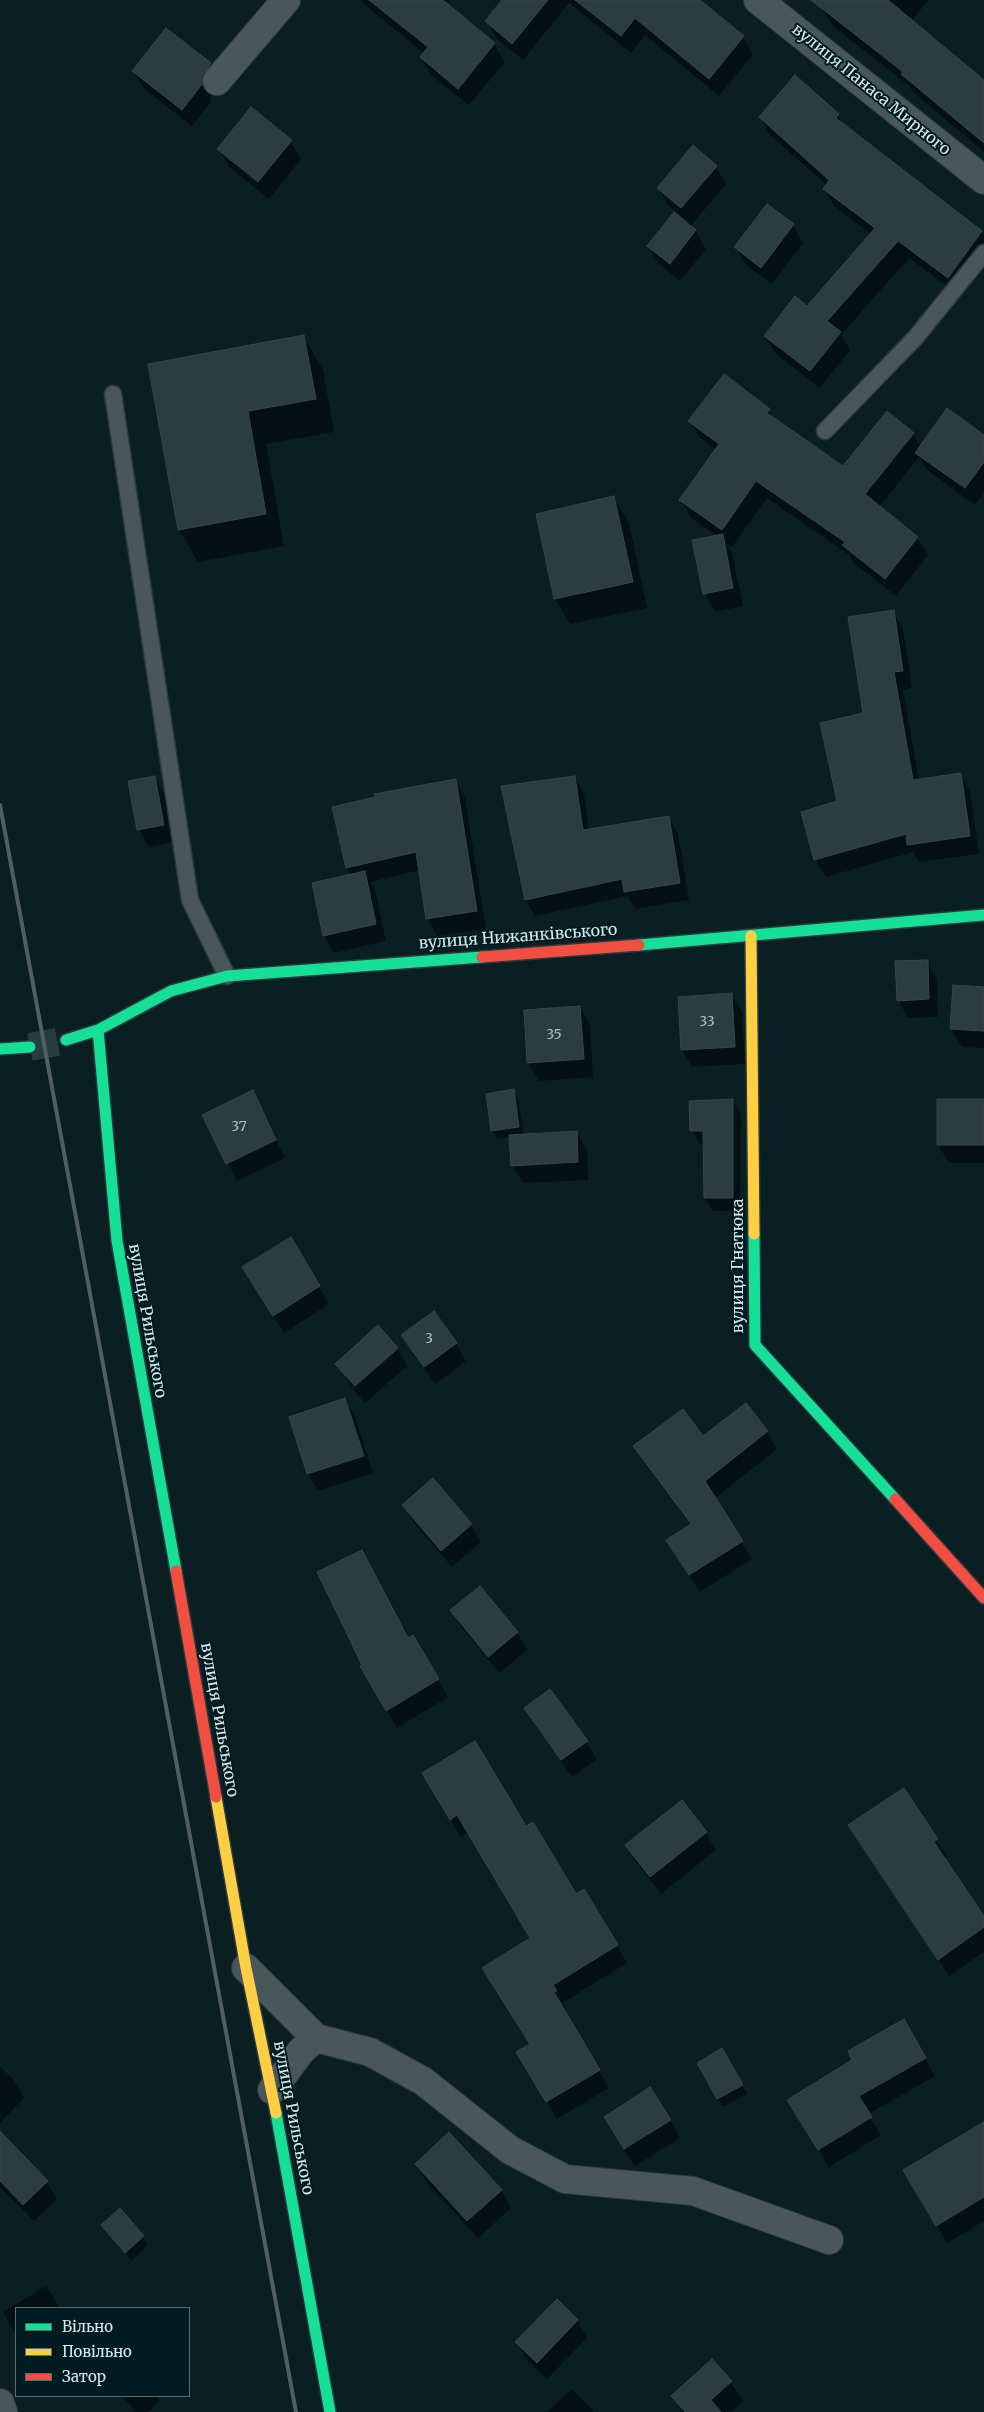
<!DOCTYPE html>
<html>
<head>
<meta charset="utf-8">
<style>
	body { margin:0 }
	#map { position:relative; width:984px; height:2412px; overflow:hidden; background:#0a1f22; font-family:Merriweather,serif }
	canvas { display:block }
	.legend { position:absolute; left:15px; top:2307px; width:175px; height:90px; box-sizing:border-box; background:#001c20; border:1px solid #556e72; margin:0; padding:6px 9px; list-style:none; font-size:15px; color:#d5e9ed }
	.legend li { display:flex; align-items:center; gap:10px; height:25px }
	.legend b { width:25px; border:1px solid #556e72 }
</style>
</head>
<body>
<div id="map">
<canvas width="984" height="2412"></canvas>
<ul class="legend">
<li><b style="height:6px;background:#16e098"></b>Вільно</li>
<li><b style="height:6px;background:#ffcf43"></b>Повільно</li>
<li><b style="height:6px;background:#f24e42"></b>Затор</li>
</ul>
</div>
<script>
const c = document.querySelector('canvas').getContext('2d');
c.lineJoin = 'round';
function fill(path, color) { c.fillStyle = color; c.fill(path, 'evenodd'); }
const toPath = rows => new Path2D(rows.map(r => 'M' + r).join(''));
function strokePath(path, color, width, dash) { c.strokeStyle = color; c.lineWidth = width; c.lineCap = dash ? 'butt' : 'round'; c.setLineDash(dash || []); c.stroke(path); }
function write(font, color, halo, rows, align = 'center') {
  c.font = font + ' Merriweather,serif'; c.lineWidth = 4; c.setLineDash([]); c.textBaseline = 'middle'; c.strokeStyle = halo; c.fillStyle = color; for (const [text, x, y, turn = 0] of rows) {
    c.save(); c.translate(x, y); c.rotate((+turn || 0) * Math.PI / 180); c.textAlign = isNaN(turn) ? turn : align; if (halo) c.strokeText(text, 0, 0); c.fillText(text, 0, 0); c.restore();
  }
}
const shadow = toPath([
	[362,0,450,0,447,5,494,44,505,62,469,105,431,75,421,57,424,53,365,5],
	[504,0,698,0,743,37,753,54,719,96,645,35,631,53,569,3,523,60,497,39,487,22],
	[812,0,928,0,912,21,984,82,984,152,913,92,909,86,832,25,821,7],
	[166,29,211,64,221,82,211,96,211,102,192,126,144,89,133,71],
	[838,115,844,125,981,232,984,237,984,259,958,294,909,258,841,335,850,350,820,388,776,354,765,336,807,307,871,234,834,206,824,189,827,185,770,135,760,117],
	[291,141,301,159,269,199,229,167,219,149],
	[716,167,726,184,690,227,696,231,706,249,680,281,659,264,648,246,688,222,668,205,658,188],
	[793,225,803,243,772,284,746,265,736,247],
	[304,337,323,370,334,432,266,444,284,546,198,562,179,529,149,365],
	[769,410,775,420,843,468,887,413,913,434,921,447,984,437,984,493,975,505,927,470,919,457,879,507,917,538,928,555,896,596,854,563,849,555,767,498,732,547,726,543,732,553,743,606,715,612,705,594,694,541,717,536,691,518,681,500,716,450,700,438,690,421],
	[614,498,629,523,647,608,570,624,555,599],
	[893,612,903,629,912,688,903,690,919,780,960,774,970,792,979,854,919,862,913,852,826,877,815,859,839,802],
	[575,777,584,794,589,831,669,818,678,834,689,900,635,909,628,896,535,916,526,900],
	[155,778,165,795,173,842,149,847,139,829],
	[455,780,465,798,486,929,437,936,427,918,420,870,370,882,375,890,386,941,334,953,324,935,351,876,347,868,376,798],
	[927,961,937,979,938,1017,908,1018,898,1000],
	[984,988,984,1048,962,1047,951,1029],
	[732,995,742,1012,745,1064,692,1067,682,1050],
	[580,1007,590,1025,593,1077,539,1081,528,1063,525,1012],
	[513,1091,518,1099,524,1135,576,1132,587,1150,588,1180,523,1183,512,1165,511,1137,497,1139,492,1131],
	[253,1092,285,1158,237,1181,204,1115],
	[733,1100,741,1114,740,1211,713,1211,705,1198,704,1144,700,1144,692,1131],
	[984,1100,984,1163,949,1163,938,1145,938,1101],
	[290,1239,329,1304,284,1333,254,1285],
	[378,1327,397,1348,407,1366,365,1403,353,1389,396,1351,396,1348,352,1387,337,1364],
	[403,1336,456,1343,466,1361,435,1384],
	[345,1400,355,1417,373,1473,318,1491,308,1474],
	[745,1404,767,1432,777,1449,714,1499,752,1559,700,1592,678,1558,691,1526,645,1464,635,1446,703,1438],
	[404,1506,471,1525,481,1542,452,1567,414,1523],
	[452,1610,517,1633,527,1650,499,1673,462,1628],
	[412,1637,448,1697,397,1728,361,1667],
	[526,1709,586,1742,597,1759,572,1777],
	[424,1774,525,1828,575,1896,584,1890,627,1963,562,2003,566,2009,563,2010,609,2088,557,2119,518,2052,531,2045,531,1939,468,1832,461,1837],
	[849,1826,937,1840,947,1857,944,1859,984,1918,984,1952,949,1976],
	[706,1833,716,1850,661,1894,637,1863,626,1845],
	[904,2021,935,2076,868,2114,881,2135,829,2167,799,2117,854,2060],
	[722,2050,747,2094,723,2107,698,2063],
	[0,2067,14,2080,24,2098,0,2123],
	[670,2120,680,2138,635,2166,615,2135],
	[984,2123,984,2221,947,2243,905,2170],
	[0,2133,47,2182,57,2199,34,2221,0,2187],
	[416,2164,501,2190,511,2208,478,2238,426,2182],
	[102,2225,143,2237,148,2245,131,2261],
	[46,2286,60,2308,16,2308,16,2335,3,2312],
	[577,2320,587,2338,547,2379,527,2360,517,2342],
	[712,2361,731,2382,743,2401,731,2412,682,2412,673,2397],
	[572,2389,594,2412,547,2412],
	[122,2396,156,2396,159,2401,148,2412,136,2412]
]);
const building = toPath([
	[369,0,443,0,495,43,458,89,420,57,428,47,369,0],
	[502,0,548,0,512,44,485,21,502,0],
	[575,0,700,0,744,36,709,79,635,18,621,36,575,0],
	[811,0,888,0,984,80,984,143,901,74,903,72,811,0],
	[166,28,211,63,202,78,202,84,182,110,132,71,166,28],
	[795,75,839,114,836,118,982,231,948,278,898,241,827,321,841,332,810,371,764,336,795,296,807,306,875,228,823,189,829,180,759,117,795,75],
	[251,107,292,140,258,182,217,149,251,107],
	[693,145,717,166,681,208,657,188,693,145],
	[767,204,794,224,761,268,734,247,767,204],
	[674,212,696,230,670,264,647,246,674,212],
	[304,335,316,399,248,411,266,514,178,530,148,364,304,335],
	[724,374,770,409,767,413,843,466,887,411,914,433,865,494,918,537,885,579,842,545,845,542,756,481,722,530,679,500,719,444,688,421,724,374],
	[947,408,984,435,984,462,965,488,915,453,947,408],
	[614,496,633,582,554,599,536,514,614,496],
	[723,534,733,588,703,594,692,540,723,534],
	[894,610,903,671,894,672,913,780,961,773,970,836,907,845,906,834,814,860,801,812,837,801,820,723,863,713,848,617,894,610],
	[155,776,164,825,137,830,128,781,155,776],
	[575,776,583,830,669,816,680,883,624,892,622,879,525,900,501,786,575,776],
	[456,779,477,911,426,919,416,852,346,868,332,807,375,797,374,794,456,779],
	[365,871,376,924,323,936,312,883,365,871],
	[928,960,929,999,897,1001,895,961,928,960],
	[953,985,984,987,984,1031,950,1029,953,985],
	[732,993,735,1047,681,1050,678,997,732,993],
	[580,1006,584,1059,527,1063,524,1010,580,1006],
	[514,1089,519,1127,491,1131,486,1094,514,1089],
	[253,1090,276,1140,226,1164,202,1115,253,1090],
	[733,1099,733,1198,704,1198,703,1131,690,1131,689,1101,733,1099],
	[937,1099,984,1099,984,1145,937,1145,937,1099],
	[577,1131,578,1162,511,1166,509,1135,577,1131],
	[291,1237,320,1286,273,1316,242,1267,291,1237],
	[434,1311,457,1343,424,1367,401,1335,434,1311],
	[378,1325,398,1348,355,1386,335,1364,378,1325],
	[345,1398,364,1456,307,1474,289,1417,345,1398],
	[746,1403,768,1431,705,1481,743,1541,689,1575,666,1540,691,1524,633,1446,683,1409,703,1436,746,1403],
	[433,1478,472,1524,441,1551,402,1505,433,1478],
	[362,1550,408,1638,413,1635,439,1679,386,1711,360,1666,362,1665,317,1572,362,1550],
	[480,1586,518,1632,488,1657,450,1610,480,1586],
	[550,1689,588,1741,561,1760,524,1708,550,1689],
	[475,1741,526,1826,533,1822,576,1894,584,1889,618,1945,553,1985,557,1991,554,1992,600,2070,546,2102,516,2052,530,2044,482,1968,530,1938,457,1815,450,1820,422,1773,475,1741],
	[904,1788,938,1839,934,1842,984,1916,984,1927,938,1960,848,1825,904,1788],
	[682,1800,707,1832,650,1877,625,1845,682,1800],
	[904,2019,926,2058,859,2096,872,2117,818,2150,787,2100,852,2060,848,2051,904,2019],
	[722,2048,743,2085,717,2099,697,2063,722,2048],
	[650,2087,671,2120,624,2149,604,2117,650,2087],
	[984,2122,984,2197,936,2226,903,2170,984,2122],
	[0,2131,48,2181,23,2205,0,2181,0,2131],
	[449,2132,502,2190,467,2221,415,2164,449,2132],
	[120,2208,144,2236,125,2253,101,2225,120,2208],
	[557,2299,578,2320,537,2363,515,2342,557,2299],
	[712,2359,732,2381,711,2400,721,2412,685,2412,671,2396,712,2359]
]);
const secondaryTunnel = toPath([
	[30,1047,66,1040]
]);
const lane = toPath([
	[113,394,190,900,227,976],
	[825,431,916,337,984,253]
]);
const street = toPath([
	[758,0,984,180],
	[217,81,286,0],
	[246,1968,316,2038,370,2052,423,2081,510,2150,565,2179,693,2191,829,2240],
	[272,2090,301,2051,316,2038],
	[0,2403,3,2412]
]);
const fast = toPath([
	[639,945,984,915],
	[98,1030,117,1241,176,1571],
	[66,1040,98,1030,171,991,227,976,482,957],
	[0,1049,30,1047],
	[754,1234,755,1345,895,1499],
	[276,2113,330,2412]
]);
const slow = toPath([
	[751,936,754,1234],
	[216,1797,246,1968,276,2113]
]);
const jam = toPath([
	[482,957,639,945],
	[895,1499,984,1598],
	[176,1571,216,1797]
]);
const rail = toPath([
	[0,805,296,2412]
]);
const numberNames = [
	["33",707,1022],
	["35",554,1035],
	["37",239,1127],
	["3",429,1339]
];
const streetNames = [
	["вулиця Панаса Мирного",871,90,39],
	["вулиця Нижанківського",518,937,-4],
	["вулиця Гнатюка",738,1266,-90],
	["вулиця Рильського",147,1321,80],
	["вулиця Рильського",219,1720,80],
	["вулиця Рильського",293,2118,79]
];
fill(shadow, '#0007');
fill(building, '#2c3d3f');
strokePath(building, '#364749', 1);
strokePath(secondaryTunnel, '#283d40', 28, [28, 14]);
strokePath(lane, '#2c3a3c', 19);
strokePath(street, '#2c3a3c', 30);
strokePath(fast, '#2c3a3c', 14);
strokePath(slow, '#2c3a3c', 14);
strokePath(jam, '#2c3a3c', 14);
strokePath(lane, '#49575a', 16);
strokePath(street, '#49575a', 28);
strokePath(fast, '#16e098', 11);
strokePath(slow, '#ffcf43', 11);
strokePath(jam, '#f24e42', 11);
strokePath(rail, '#515f61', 4);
write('14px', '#abbec2', null, numberNames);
write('16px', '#d5e9ed', '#001c20', streetNames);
</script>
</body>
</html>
